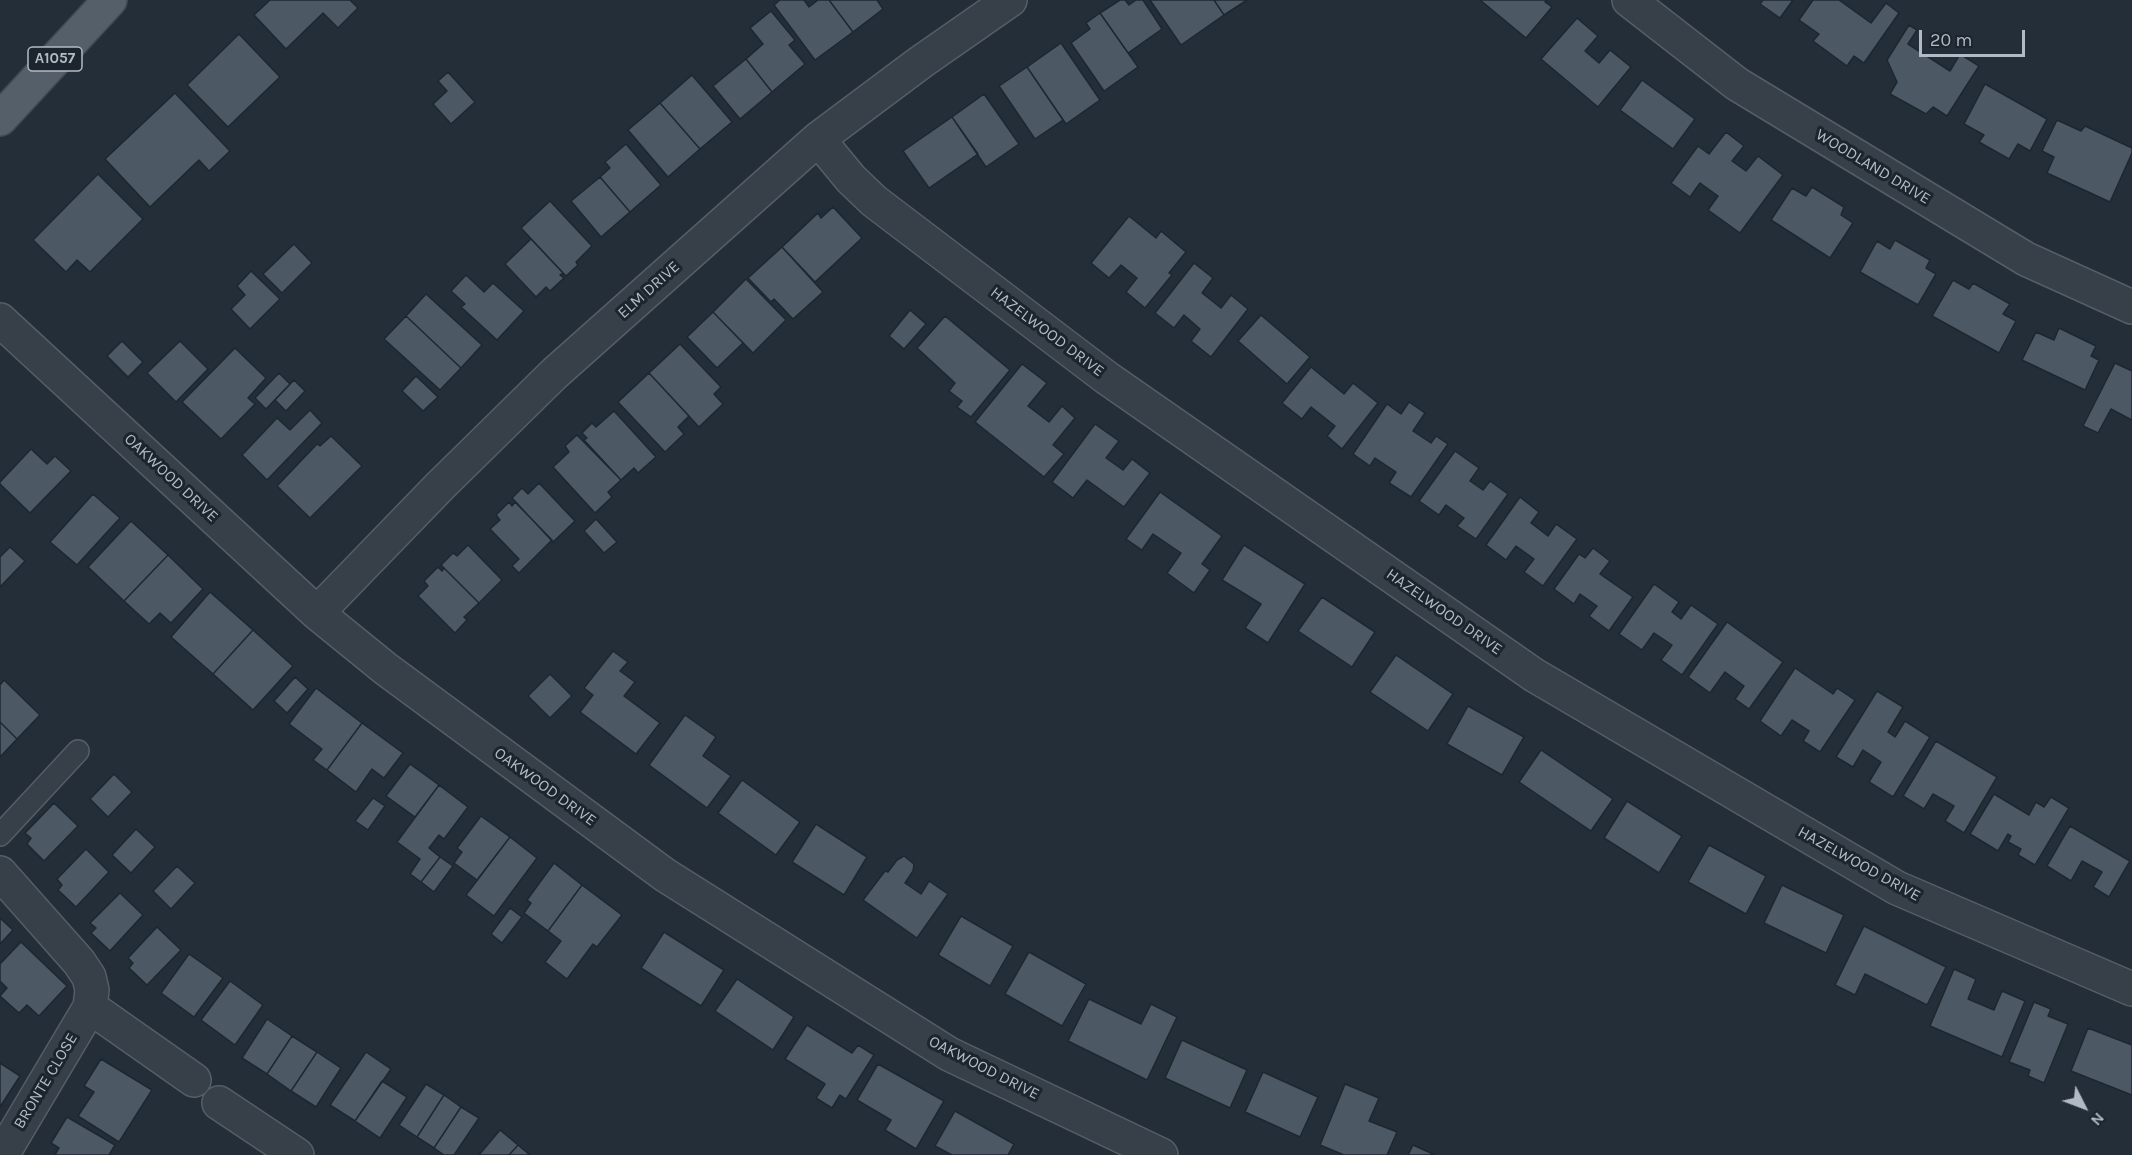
<!DOCTYPE html>
<html>
<head>
<meta charset="utf-8">
<style>
	body { margin:0 }
	#map { position:relative; width:2132px; height:1155px; overflow:hidden; background:#232e39; font-family:Karla,sans-serif }
	canvas { display:block }
	.north { position:absolute; left:2054px; top:1077px; width:60px; height:60px; -webkit-text-stroke:4px #1c252e; paint-order:stroke; rotate:132deg; font-size:16px; font-weight:700; line-height:24px; text-align:center; color:#b2bbc5 }
	.north::after { content:''; display:block; margin:auto; width:21px; height:27px; background:#b2bbc5; clip-path:polygon(50% 0,100% 100%,50% 72%,0 100%) }
	.scale { position:absolute; left:1919px; top:30px; width:106px; height:27px; box-sizing:border-box; border:3px solid #b2bbc5; border-top:0; padding-left:8px; font-size:18px; line-height:21px; white-space:nowrap; color:#b2bbc5; -webkit-text-stroke:4px #1c252e; paint-order:stroke }
</style>
</head>
<body>
<div id="map">
<canvas width="2132" height="1155"></canvas>
<div class="north">N</div>
<div class="scale">20 m</div>
</div>
<script>
const c = document.querySelector('canvas').getContext('2d');
c.lineJoin = 'round';
function fill(path, color) { c.fillStyle = color; c.fill(path, 'evenodd'); }
const toPath = rows => new Path2D(rows.map(r => 'M' + r).join(''));
function strokePath(path, color, width, dash) { c.strokeStyle = color; c.lineWidth = width; c.lineCap = dash ? 'butt' : 'round'; c.setLineDash(dash || []); c.stroke(path); }
function write(font, color, halo, rows, align = 'center') {
  c.font = font + ' Karla,sans-serif'; c.lineWidth = 6; c.setLineDash([]); c.textBaseline = 'middle'; c.strokeStyle = halo; c.fillStyle = color; for (const [text, x, y, turn = 0] of rows) {
    c.save(); c.translate(x, y); c.rotate((+turn || 0) * Math.PI / 180); c.textAlign = isNaN(turn) ? turn : align; if (halo) c.strokeText(text, 0, 0); c.fillText(text, 0, 0); c.restore();
  }
}
const building = toPath([
	[270,0,350,0,358,8,338,28,323,13,286,49,254,15,270,0],
	[780,0,804,0,809,7,818,0,829,0,853,32,815,60,774,5,780,0],
	[829,0,877,0,883,9,853,32,829,0],
	[1120,0,1125,0,1129,5,1136,0,1143,0,1162,29,1128,53,1100,13,1120,0],
	[1150,0,1214,0,1224,15,1181,45,1150,0],
	[1214,0,1247,0,1224,15,1214,0],
	[1480,0,1547,0,1545,2,1552,7,1526,38,1480,0],
	[1763,0,1793,0,1780,18,1760,4,1763,0],
	[1813,0,1839,0,1871,23,1886,3,1899,13,1864,63,1854,56,1847,66,1813,41,1819,34,1799,20,1813,0],
	[771,11,795,40,789,45,805,64,772,92,746,59,763,44,750,28,771,11],
	[1100,13,1138,67,1104,91,1071,43,1090,29,1086,23,1100,13],
	[1577,18,1598,36,1585,51,1599,63,1610,50,1631,67,1598,107,1541,59,1577,18],
	[1909,25,1917,30,1908,44,1950,71,1960,54,1979,66,1947,116,1933,107,1926,114,1890,94,1897,82,1887,60,1909,25],
	[239,34,280,77,228,127,187,85,239,34],
	[1061,43,1100,100,1066,124,1027,67,1061,43],
	[746,59,772,92,740,119,713,86,746,59],
	[1027,67,1063,120,1035,139,999,86,1027,67],
	[448,72,475,102,451,124,433,104,447,91,438,81,448,72],
	[692,75,732,122,700,149,660,103,692,75],
	[1642,80,1695,119,1673,149,1620,110,1642,80],
	[1985,84,2047,119,2030,151,2018,144,2009,159,1979,142,1984,135,1964,124,1985,84],
	[175,93,230,151,209,171,199,160,150,207,105,159,175,93],
	[984,94,1019,144,986,167,952,117,984,94],
	[660,103,700,149,668,177,628,130,660,103],
	[952,117,978,154,929,188,903,151,952,117],
	[2057,120,2081,131,2085,126,2132,148,2132,153,2110,202,2047,173,2054,157,2042,151,2057,120],
	[1726,132,1744,146,1732,161,1746,171,1758,156,1783,175,1740,233,1708,210,1718,196,1700,183,1690,197,1671,183,1698,146,1709,154,1726,132],
	[626,144,661,185,630,212,600,177,610,168,605,162,626,144],
	[98,174,143,219,90,272,77,260,66,272,33,240,98,174],
	[600,177,630,212,601,237,571,201,600,177],
	[1812,187,1844,207,1841,215,1853,223,1830,258,1771,220,1792,188,1806,196,1812,187],
	[550,201,592,246,576,262,578,265,566,276,521,228,550,201],
	[833,207,862,238,815,282,782,247,818,213,821,218,833,207],
	[1129,216,1156,238,1161,231,1186,252,1169,273,1172,275,1145,308,1126,292,1137,278,1121,265,1109,278,1091,263,1129,216],
	[531,239,563,273,560,275,564,278,550,291,546,287,536,297,505,264,531,239],
	[1895,240,1930,260,1926,268,1936,274,1918,305,1860,272,1877,241,1890,249,1895,240],
	[294,244,312,263,282,293,263,274,294,244],
	[782,247,823,292,793,319,774,299,771,302,748,278,782,247],
	[1194,263,1213,278,1202,293,1221,308,1231,295,1248,309,1211,357,1191,341,1200,329,1184,315,1174,328,1155,313,1194,263],
	[251,271,280,299,250,329,231,309,245,295,237,286,251,271],
	[466,275,484,292,493,283,524,311,497,340,461,307,465,304,451,291,466,275],
	[746,279,786,320,753,353,713,312,746,279],
	[1953,280,1969,289,1973,283,2010,304,2003,314,2016,321,1999,353,1932,316,1953,280],
	[426,294,482,345,461,368,406,316,426,294],
	[910,310,926,324,904,349,889,336,910,310],
	[713,312,743,343,717,368,687,337,713,312],
	[1261,315,1310,357,1287,384,1238,341,1261,315],
	[406,316,461,368,440,390,384,339,406,316],
	[945,316,1010,370,971,417,957,407,962,401,949,391,955,383,917,348,945,316],
	[2059,328,2096,346,2091,356,2099,360,2085,390,2022,360,2036,332,2054,340,2059,328],
	[122,341,143,362,128,377,107,356,122,341],
	[180,341,208,369,176,402,147,373,180,341],
	[680,344,721,387,714,394,723,404,699,427,649,373,680,344],
	[235,348,266,378,248,398,255,404,221,439,182,402,235,348],
	[2115,363,2132,371,2132,420,2111,409,2098,433,2083,426,2115,363],
	[1022,364,1047,383,1028,406,1049,422,1062,406,1075,418,1053,445,1064,454,1044,477,975,422,1022,364],
	[1311,367,1344,394,1353,383,1378,403,1342,449,1327,436,1335,426,1311,407,1302,419,1282,403,1311,367],
	[279,373,290,384,266,409,255,398,279,373],
	[649,373,689,416,678,427,684,434,665,452,618,402,649,373],
	[416,376,438,397,423,411,402,391,416,376],
	[294,380,305,391,286,411,275,400,294,380],
	[1409,402,1425,413,1413,431,1431,443,1436,436,1448,444,1411,497,1389,483,1396,472,1375,458,1370,466,1353,454,1387,404,1401,414,1409,402],
	[310,410,322,423,267,480,242,455,277,418,290,430,310,410],
	[614,411,656,457,638,473,634,468,621,480,584,440,587,438,582,433,592,423,596,427,614,411],
	[1095,424,1119,441,1106,458,1123,470,1132,459,1150,473,1124,507,1087,480,1073,498,1052,482,1095,424],
	[577,435,621,480,608,492,612,497,595,513,553,467,569,452,565,446,577,435],
	[331,436,362,466,310,518,277,486,317,444,320,446,331,436],
	[31,449,47,464,55,456,71,471,30,513,0,484,0,482,31,449],
	[1455,451,1479,468,1470,481,1483,490,1490,481,1508,494,1476,539,1457,526,1464,518,1446,505,1439,515,1419,501,1455,451],
	[539,483,575,521,553,542,512,498,522,488,528,494,539,483],
	[1160,492,1222,536,1202,564,1210,570,1194,593,1167,573,1181,553,1153,534,1142,550,1126,539,1160,492],
	[93,494,120,518,77,565,50,542,93,494],
	[1520,497,1539,512,1531,523,1548,536,1556,524,1577,539,1543,586,1524,572,1534,559,1516,546,1506,560,1486,545,1520,497],
	[509,502,512,506,515,502,552,540,519,573,512,566,519,559,490,529,500,520,496,515,509,502],
	[596,519,617,542,604,553,584,531,596,519],
	[131,521,168,555,124,601,88,567,131,521],
	[468,545,502,580,479,603,441,565,453,553,457,556,468,545],
	[1244,545,1305,584,1268,643,1245,628,1261,604,1222,580,1244,545],
	[10,547,25,561,0,587,0,557,10,547],
	[1593,548,1610,561,1600,574,1633,597,1609,631,1589,616,1597,606,1580,594,1574,604,1554,589,1579,554,1585,558,1593,548],
	[168,555,203,589,171,623,160,613,149,624,124,601,168,555],
	[438,567,442,571,444,568,479,603,464,617,467,620,455,633,418,596,428,586,424,581,438,567],
	[1654,584,1679,602,1672,612,1681,619,1691,605,1718,624,1682,675,1661,660,1672,645,1654,633,1642,650,1619,634,1654,584],
	[210,592,253,630,213,674,171,637,210,592],
	[1322,597,1375,632,1352,667,1298,631,1322,597],
	[1727,622,1783,662,1749,709,1735,699,1744,686,1725,672,1710,693,1688,677,1727,622],
	[253,630,293,666,253,710,213,674,253,630],
	[613,651,628,662,620,671,635,682,624,696,660,723,636,754,580,712,593,695,584,688,613,651],
	[1396,655,1453,694,1428,731,1370,692,1396,655],
	[1795,668,1833,694,1837,688,1855,700,1820,752,1803,741,1809,731,1792,720,1781,736,1760,721,1795,668],
	[550,674,572,696,550,718,528,696,550,674],
	[295,677,308,689,287,713,274,701,295,677],
	[4,680,40,715,17,739,0,722,0,685,4,680],
	[316,688,362,723,327,770,313,760,322,749,289,724,316,688],
	[1877,691,1903,707,1888,732,1895,737,1905,721,1930,737,1893,797,1869,782,1881,762,1863,750,1853,767,1836,757,1877,691],
	[1468,706,1524,737,1502,775,1447,744,1468,706],
	[685,715,716,737,703,756,731,776,707,808,649,765,685,715],
	[0,722,17,739,0,757,0,722],
	[362,723,403,753,384,778,372,769,356,792,327,770,362,723],
	[1936,741,1997,777,1964,833,1945,821,1954,806,1933,794,1924,809,1903,796,1936,741],
	[1541,750,1613,799,1591,831,1519,782,1541,750],
	[410,764,439,785,415,817,386,796,410,764],
	[114,774,132,792,108,817,90,799,114,774],
	[742,780,800,822,776,855,718,813,742,780],
	[439,785,468,807,444,839,439,835,429,848,440,857,421,882,410,874,420,859,397,842,439,785],
	[1994,794,2029,815,2036,802,2044,807,2051,797,2069,808,2035,865,2018,855,2021,849,2008,842,2011,836,2008,834,1998,851,1970,834,1994,794],
	[373,798,385,806,368,830,355,821,373,798],
	[1627,801,1682,836,1659,873,1604,838,1627,801],
	[54,803,78,826,44,861,27,844,31,838,25,833,54,803],
	[481,816,510,837,477,880,454,863,462,852,457,848,481,816],
	[816,824,867,857,844,895,792,862,816,824],
	[2070,826,2130,861,2109,897,2093,887,2102,872,2082,861,2071,881,2047,866,2070,826],
	[136,829,155,847,131,873,112,855,136,829],
	[510,837,537,858,494,916,466,895,510,837],
	[1709,845,1766,876,1746,914,1688,882,1709,845],
	[86,849,109,872,76,907,58,890,62,885,57,879,86,849],
	[904,856,914,864,913,871,905,883,921,894,929,881,948,894,917,938,863,900,885,871,888,872,897,860,904,856],
	[440,857,453,866,434,892,421,882,440,857],
	[554,863,582,885,548,931,524,913,531,903,527,900,554,863],
	[177,866,195,883,171,909,153,891,177,866],
	[582,885,622,915,597,947,593,944,567,979,545,962,561,941,548,931,582,885],
	[1782,885,1844,915,1826,953,1764,923,1782,885],
	[120,893,143,915,110,951,91,933,96,928,90,923,120,893],
	[510,908,522,917,502,943,491,934,510,908],
	[961,916,1013,946,990,986,938,955,961,916],
	[0,918,13,930,0,944,0,918],
	[1864,926,1946,967,1927,1005,1865,974,1855,995,1835,985,1864,926],
	[157,927,181,950,147,985,129,968,133,963,128,958,157,927],
	[664,932,724,970,701,1006,641,968,664,932],
	[21,942,67,986,39,1016,27,1005,19,1013,0,996,7,988,0,981,0,964,21,942],
	[1029,952,1086,984,1062,1026,1005,994,1029,952],
	[189,954,223,978,194,1017,161,993,189,954],
	[1954,969,1976,979,1968,999,1994,1010,2002,991,2025,1001,2002,1057,1930,1026,1954,969],
	[737,979,794,1017,773,1050,715,1011,737,979],
	[230,981,263,1005,235,1045,201,1020,230,981],
	[1089,999,1141,1024,1151,1004,1177,1017,1147,1080,1068,1041,1089,999],
	[2034,1002,2051,1009,2048,1016,2068,1024,2044,1083,2028,1076,2030,1070,2009,1062,2034,1002],
	[267,1019,292,1036,267,1074,242,1058,267,1019],
	[807,1025,852,1053,858,1045,874,1055,846,1099,840,1095,832,1108,816,1098,825,1084,785,1059,807,1025],
	[2088,1028,2132,1045,2132,1095,2071,1071,2088,1028],
	[292,1036,317,1052,291,1091,267,1074,292,1036],
	[1182,1040,1247,1070,1230,1108,1165,1078,1182,1040],
	[317,1052,341,1068,316,1107,291,1091,317,1052],
	[366,1052,391,1069,355,1121,330,1105,366,1052],
	[101,1059,152,1090,119,1142,78,1116,94,1092,84,1086,101,1059],
	[0,1063,20,1076,0,1107,0,1063],
	[878,1064,944,1101,916,1149,885,1130,891,1120,857,1100,878,1064],
	[1263,1072,1318,1097,1300,1137,1245,1112,1263,1072],
	[382,1081,407,1097,380,1138,355,1121,382,1081],
	[426,1084,444,1095,417,1137,399,1125,426,1084],
	[1345,1084,1379,1098,1369,1121,1397,1132,1387,1155,1344,1155,1320,1145,1345,1084],
	[444,1095,461,1107,434,1148,417,1137,444,1095],
	[461,1107,479,1118,454,1155,444,1155,434,1148,461,1107],
	[955,1111,1014,1144,1008,1155,952,1155,935,1146,955,1111],
	[67,1117,115,1145,109,1155,55,1155,59,1148,51,1143,67,1117],
	[500,1130,518,1145,509,1155,479,1155,500,1130],
	[518,1145,530,1155,509,1155,518,1145],
	[1413,1145,1435,1155,1408,1155,1413,1145]
]);
const lane = toPath([
	[0,835,78,751]
]);
const street = toPath([
	[1629,0,1737,84,2026,259,2132,307],
	[818,139,851,179,874,201,1107,378,1534,675,1897,888,2132,989],
	[0,320,317,613,386,669,665,875,949,1054,1161,1155],
	[317,613,440,486,554,374,818,139,921,62,1010,0],
	[0,873,79,962,89,977,92,990,90,1007,2,1155],
	[90,1007,194,1080],
	[219,1103,297,1155]
]);
const primary = toPath([
	[0,119,110,0]
]);
const shields = [
	[55,59,54]
];
const shieldNames = [
	["A1057",55,59]
];
const streetNames = [
	["WOODLAND DRIVE",1873,167,31],
	["ELM DRIVE",649,290,-42],
	["HAZELWOOD DRIVE",1047,332,37],
	["OAKWOOD DRIVE",171,478,43],
	["HAZELWOOD DRIVE",1444,612,35],
	["OAKWOOD DRIVE",545,787,36],
	["HAZELWOOD DRIVE",1859,864,29],
	["OAKWOOD DRIVE",984,1068,27],
	["BRONTE CLOSE",46,1081,-59]
];
fill(building, '#4c5964');
strokePath(building, '#1e2730', 1.5);
strokePath(lane, '#555e67', 24);
strokePath(street, '#555e67', 36);
strokePath(primary, '#404952', 36);
strokePath(lane, '#374049', 21);
strokePath(street, '#374049', 33);
strokePath(primary, '#555f69', 33);
for (const [x, y, w] of shields) { const box = new Path2D(); box.roundRect(x - w / 2, y - 12, w, 24, 4.5); c.fillStyle = '#1c252e'; c.fill(box); strokePath(box, '#b2bbc5', 1.5); }
write('bold 15px', '#b2bbc5', null, shieldNames);
write('16px', '#b2bbc5', '#1c252e', streetNames);
</script>
</body>
</html>
